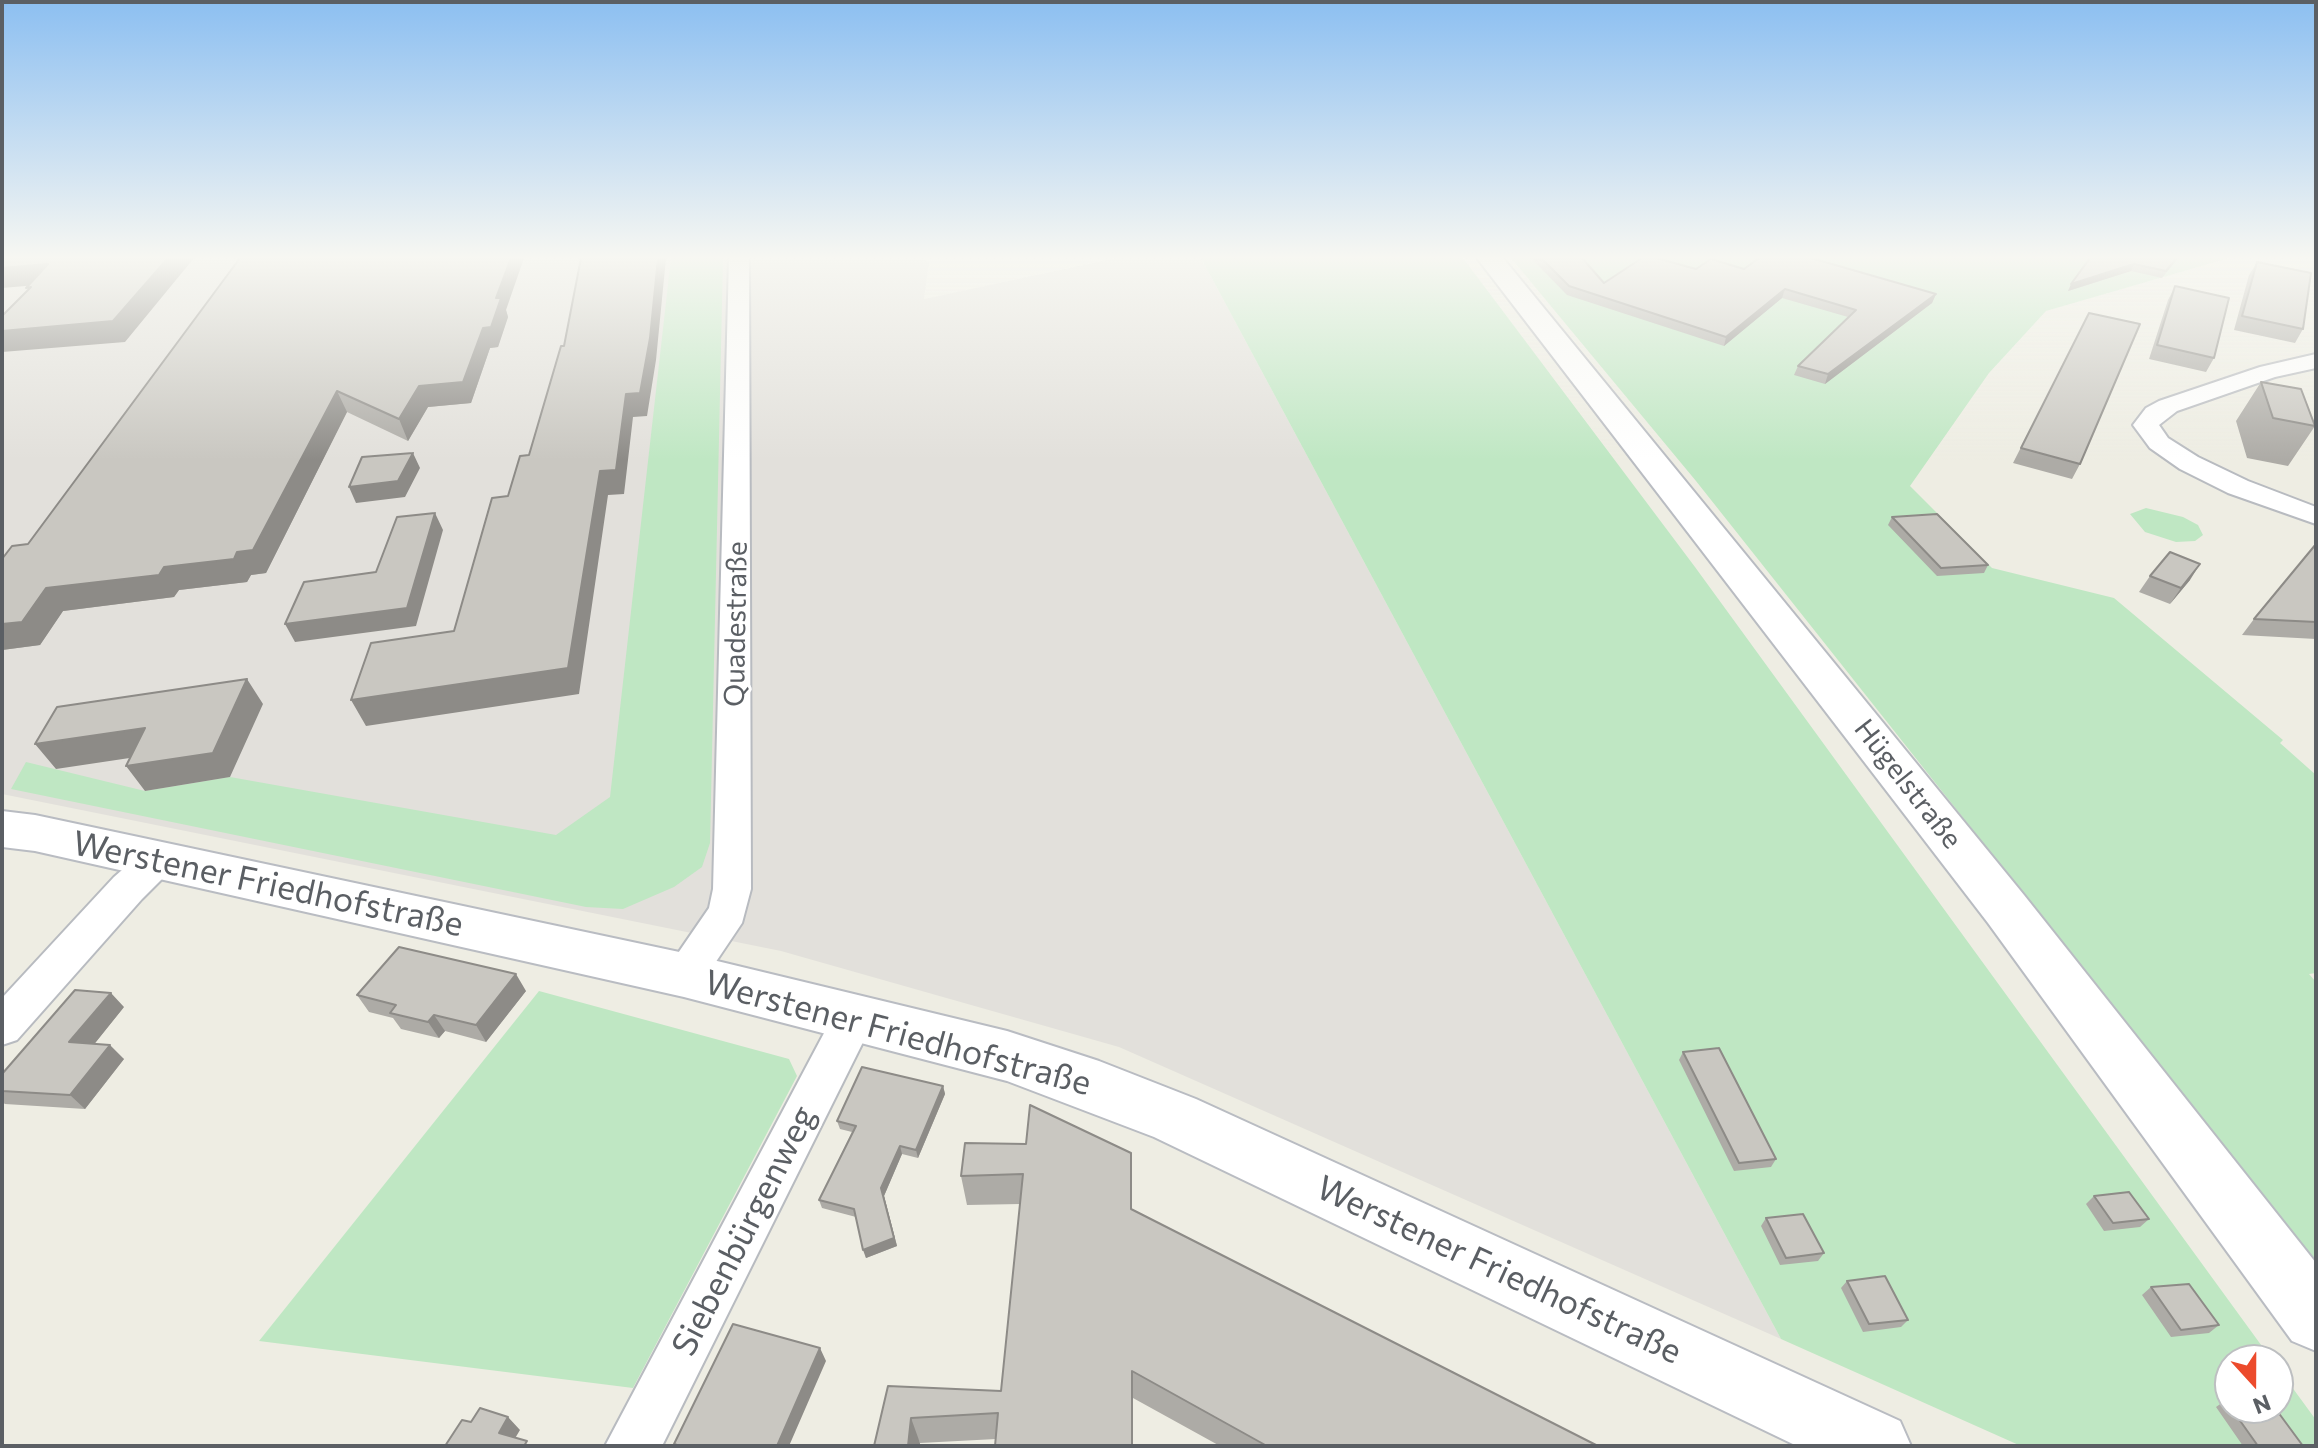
<!DOCTYPE html>
<html>
<head>
<meta charset="utf-8">
<style>
	body { margin:0 }
	#map { position:relative; width:2318px; height:1448px; overflow:hidden; background:#eeede3; font-family:Commissioner,sans-serif }
	canvas { display:block }
	.frame { position:absolute; inset:0; border:4px solid #5b5f64; pointer-events:none }
	.north { position:absolute; left:2214px; top:1344px; width:80px; height:80px; box-sizing:border-box; background:#fff; border:2px solid #bdbfc1; border-radius:50%; rotate:159deg; font-size:22px; font-weight:700; line-height:32px; text-align:center; color:#5b5f64 }
	.north::after { content:''; display:block; margin:auto; width:28px; height:36px; background:#ec4b2c; clip-path:polygon(50% 0,100% 100%,50% 72%,0 100%) }
</style>
</head>
<body>
<div id="map">
<canvas width="2318" height="1448"></canvas>
<div class="frame"></div>
<div class="north">N</div>
</div>
<script>
const c = document.querySelector('canvas').getContext('2d');
c.lineJoin = 'round';
function fill(path, color) { c.fillStyle = color; c.fill(path, 'evenodd'); }
const toPath = rows => new Path2D(rows.map(r => 'M' + r).join(''));
function strokePath(path, color, width, dash) { c.strokeStyle = color; c.lineWidth = width; c.lineCap = dash ? 'butt' : 'round'; c.setLineDash(dash || []); c.stroke(path); }
function write(font, color, halo, rows, align = 'center') {
  c.font = font + ' Commissioner,sans-serif'; c.lineWidth = 6; c.setLineDash([]); c.textBaseline = 'middle'; c.strokeStyle = halo; c.fillStyle = color; for (const [text, x, y, turn = 0] of rows) {
    c.save(); c.translate(x, y); c.rotate((+turn || 0) * Math.PI / 180); c.textAlign = isNaN(turn) ? turn : align; if (halo) c.strokeText(text, 0, 0); c.fillText(text, 0, 0); c.restore();
  }
}
const industrial = toPath([
	[2,258,924,258,929,263,924,299,1116,258,1201,258,1781,1339,1119,1047,781,951,2,794]
]);
const green = toPath([
	[671,258,723,258,710,843,702,867,674,887,623,909,586,907,11,789,26,762,145,791,230,777,556,835,610,797],
	[1201,258,1463,258,1695,567,2272,1360,2230,1360,2230,1408,2278,1408,2278,1368,2316,1420,2316,1446,2021,1446,1781,1339],
	[1511,258,2229,258,2046,311,1989,373,1910,486,1992,568,2114,598,2283,740,2280,743,2316,775,2316,973,2309,974,2316,982,2316,1263,1696,481],
	[2146,508,2183,517,2198,525,2203,535,2195,541,2176,542,2145,532,2130,514],
	[539,991,789,1059,797,1076,633,1388,259,1341]
]);
const street = toPath([
	[729,258,749,258,751,889,742,923,699,987,684,992,669,987,663,975,709,908,713,889,729,258],
	[2316,354,2316,368,2275,377,2177,411,2159,425,2168,438,2198,457,2248,481,2316,507,2316,524,2228,493,2180,469,2150,448,2133,425,2146,408,2159,401,2260,367,2316,354],
	[157,847,170,851,176,861,170,871,142,899,17,1040,2,1045,2,998,114,877,144,851,157,847],
	[855,998,870,1003,876,1016,662,1446,605,1446,840,1003,855,998]
]);
const secondary = toPath([
	[1477,258,1503,258,2024,895,2316,1263,2316,1351,2292,1341,1988,923,1477,258],
	[2,811,35,815,684,953,1007,1031,1099,1061,1196,1099,1900,1421,1911,1446,1797,1446,1154,1137,1007,1081,684,997,35,851,2,847,2,811]
]);
const wall = toPath([
	[240,258,506,310,508,317,498,347,490,348,471,403,428,407,408,441,347,412,266,573,251,575,247,582,179,590,174,597,63,611,40,645,2,650,2,559,28,544],
	[1531,258,1582,258,1604,283,1696,269,1744,269,1936,294,1932,303,1825,384,1794,375,1798,366,1848,317,1782,298,1724,346,1567,295],
	[2090,258,2178,258,2162,278,2131,271,2068,291],
	[2257,262,2303,329,2295,343,2234,330,2249,275],
	[2175,286,2214,358,2206,372,2149,359,2168,300],
	[2089,313,2080,464,2072,479,2013,463],
	[2261,382,2315,426,2288,466,2247,458,2236,421],
	[1892,517,1988,565,1984,573,1937,576,1888,525],
	[2316,544,2316,639,2242,635,2254,619],
	[2150,576,2190,580,2170,604,2139,592],
	[526,991,486,1042,445,1031,439,1038,401,1029,393,1018,369,1012,357,995],
	[124,1007,94,1044,124,1059,85,1109,5,1104,2,1102,2,1091],
	[1683,1052,1776,1159,1771,1167,1734,1171,1679,1060],
	[943,1086,945,1094,918,1158,902,1154,884,1196,897,1246,866,1258,856,1217,822,1208,819,1200,852,1132,840,1129,837,1121],
	[965,1143,1132,1209,1598,1446,1220,1446,1133,1398,1133,1446,995,1446,996,1439,920,1443,888,1386,1001,1391,1020,1204,967,1205,961,1176],
	[2094,1196,2149,1219,2140,1227,2104,1231,2086,1204],
	[1766,1218,1824,1253,1818,1261,1780,1265,1761,1226],
	[1847,1281,1908,1320,1901,1327,1863,1332,1841,1288],
	[2151,1287,2219,1325,2209,1333,2171,1337,2142,1295],
	[2226,1400,2230,1400,2230,1408,2275,1408,2303,1446,2243,1446,2216,1407]
]);
const shadedWall = toPath([
	[168,258,194,258,125,342,2,352,2,331],
	[511,258,524,258,506,310,508,317,498,347,490,348,471,403,428,407,408,441,399,419,419,386,483,328,496,298],
	[658,258,666,258,656,360,647,416,633,417,624,494,608,495,579,694,366,726,351,700,568,668,600,471,626,394],
	[48,264,60,283,2,288,2,268],
	[2134,264,2131,271,2068,291,2071,284],
	[1785,289,1782,298,1724,346,1726,337],
	[1936,294,1932,303,1825,384,1828,374],
	[337,391,347,412,266,573,251,575,247,582,179,590,174,597,63,611,40,645,2,650,2,624,46,588,237,552],
	[413,453,420,468,405,497,356,503,349,487],
	[435,513,443,530,416,626,295,642,285,624,407,608],
	[2200,564,2190,580,2170,604,2181,588],
	[247,679,263,704,230,777,145,791,126,766],
	[145,728,163,753,56,769,35,744],
	[516,974,526,991,486,1042,476,1025],
	[111,993,124,1007,84,1057,69,1042],
	[434,1015,445,1031,439,1038,428,1022],
	[110,1045,124,1059,85,1109,70,1095],
	[943,1086,945,1094,918,1158,916,1150],
	[900,1146,902,1154,884,1196,897,1246,866,1258,863,1250,881,1188],
	[820,1348,826,1361,789,1446,777,1446],
	[508,1417,520,1430,511,1445,499,1433],
	[911,1418,920,1443,920,1446,908,1446]
]);
const building = toPath([
	[2,258,168,258,113,321,2,331,2,316,31,287,26,288,48,264,2,268,2,258],
	[240,258,511,258,496,298,501,298,491,327,483,328,463,382,419,386,399,419,337,391,253,550,237,552,234,559,164,567,159,575,46,588,22,622,2,624,2,559,12,546,28,544,240,258],
	[581,258,658,258,650,338,640,393,626,394,616,470,600,471,568,668,351,700,371,643,454,631,492,498,508,496,520,456,529,455,561,346,564,346,581,258],
	[1541,258,1582,258,1604,283,1642,258,1656,258,1696,269,1711,259,1744,269,1759,258,1811,258,1936,294,1828,374,1798,366,1856,310,1785,289,1726,337,1569,286,1541,258],
	[2090,258,2177,258,2166,271,2134,264,2071,284,2090,258],
	[2257,262,2311,273,2303,329,2242,316,2257,262],
	[2175,286,2229,298,2214,358,2157,345,2175,286],
	[2089,313,2140,324,2080,464,2021,448,2089,313],
	[2261,382,2301,389,2315,426,2273,418,2261,382],
	[413,453,398,481,349,487,362,457,413,453],
	[435,513,407,608,285,624,304,582,376,572,397,517,435,513],
	[1937,514,1988,565,1941,568,1892,517,1937,514],
	[2316,544,2316,622,2254,619,2316,544],
	[2170,552,2200,564,2181,588,2150,576,2170,552],
	[247,679,213,753,126,766,145,728,35,744,57,707,247,679],
	[399,947,516,974,476,1025,434,1015,428,1022,390,1013,396,1005,357,995,399,947],
	[75,990,111,993,69,1042,110,1045,70,1095,2,1091,2,1074,75,990],
	[1719,1048,1776,1159,1739,1163,1683,1052,1719,1048],
	[862,1067,943,1086,916,1150,900,1146,881,1188,894,1238,863,1250,854,1209,819,1200,856,1126,837,1121,862,1067],
	[1030,1105,1131,1153,1131,1209,1598,1446,1267,1446,1132,1371,1132,1446,995,1446,998,1413,911,1418,908,1446,874,1446,888,1386,1001,1391,1023,1174,961,1176,965,1143,1026,1144,1030,1105],
	[2129,1192,2149,1219,2113,1223,2094,1196,2129,1192],
	[1803,1214,1824,1253,1786,1258,1766,1218,1803,1214],
	[1885,1276,1908,1320,1869,1324,1847,1281,1885,1276],
	[2189,1284,2219,1325,2181,1330,2151,1287,2189,1284],
	[733,1324,820,1348,777,1446,680,1446,674,1444,733,1324],
	[480,1408,508,1417,499,1433,527,1441,524,1446,445,1446,462,1420,471,1422,480,1408],
	[2231,1408,2275,1408,2303,1446,2258,1446,2231,1408]
]);
const streetNames = [
	["Quadestraße",736,624,-89],
	["Hügelstraße",1908,784,52]
];
const nearStreetnames = [
	["Werstener Friedhofstraße",268,884,12],
	["Werstener Friedhofstraße",898,1033,15],
	["Siebenbürgenweg",744,1231,-63],
	["Werstener Friedhofstraße",1499,1270,25]
];
fill(industrial, '#e2e0db');
fill(green, '#bfe7c3');
strokePath(street, '#b8bbc0', 4);
strokePath(secondary, '#b9bcc2', 4);
fill(street, '#fff');
fill(secondary, '#fff');
fill(wall, '#adaba6');
fill(shadedWall, '#8d8b87');
fill(building, '#c9c7c1');
strokePath(building, '#8d8b87', 2);
const sky = c.createLinearGradient(0, 0, 0, 460);
sky.addColorStop(0, '#8cbff1');
sky.addColorStop(0.56, '#f7f7f2');
sky.addColorStop(1, '#f7f7f200');
c.fillStyle = sky;
c.fillRect(0, 0, 2318, 460);
write('28px', '#5b5f64', '#fff', streetNames);
write('34px', '#5b5f64', '#fff', nearStreetnames);
</script>
</body>
</html>
